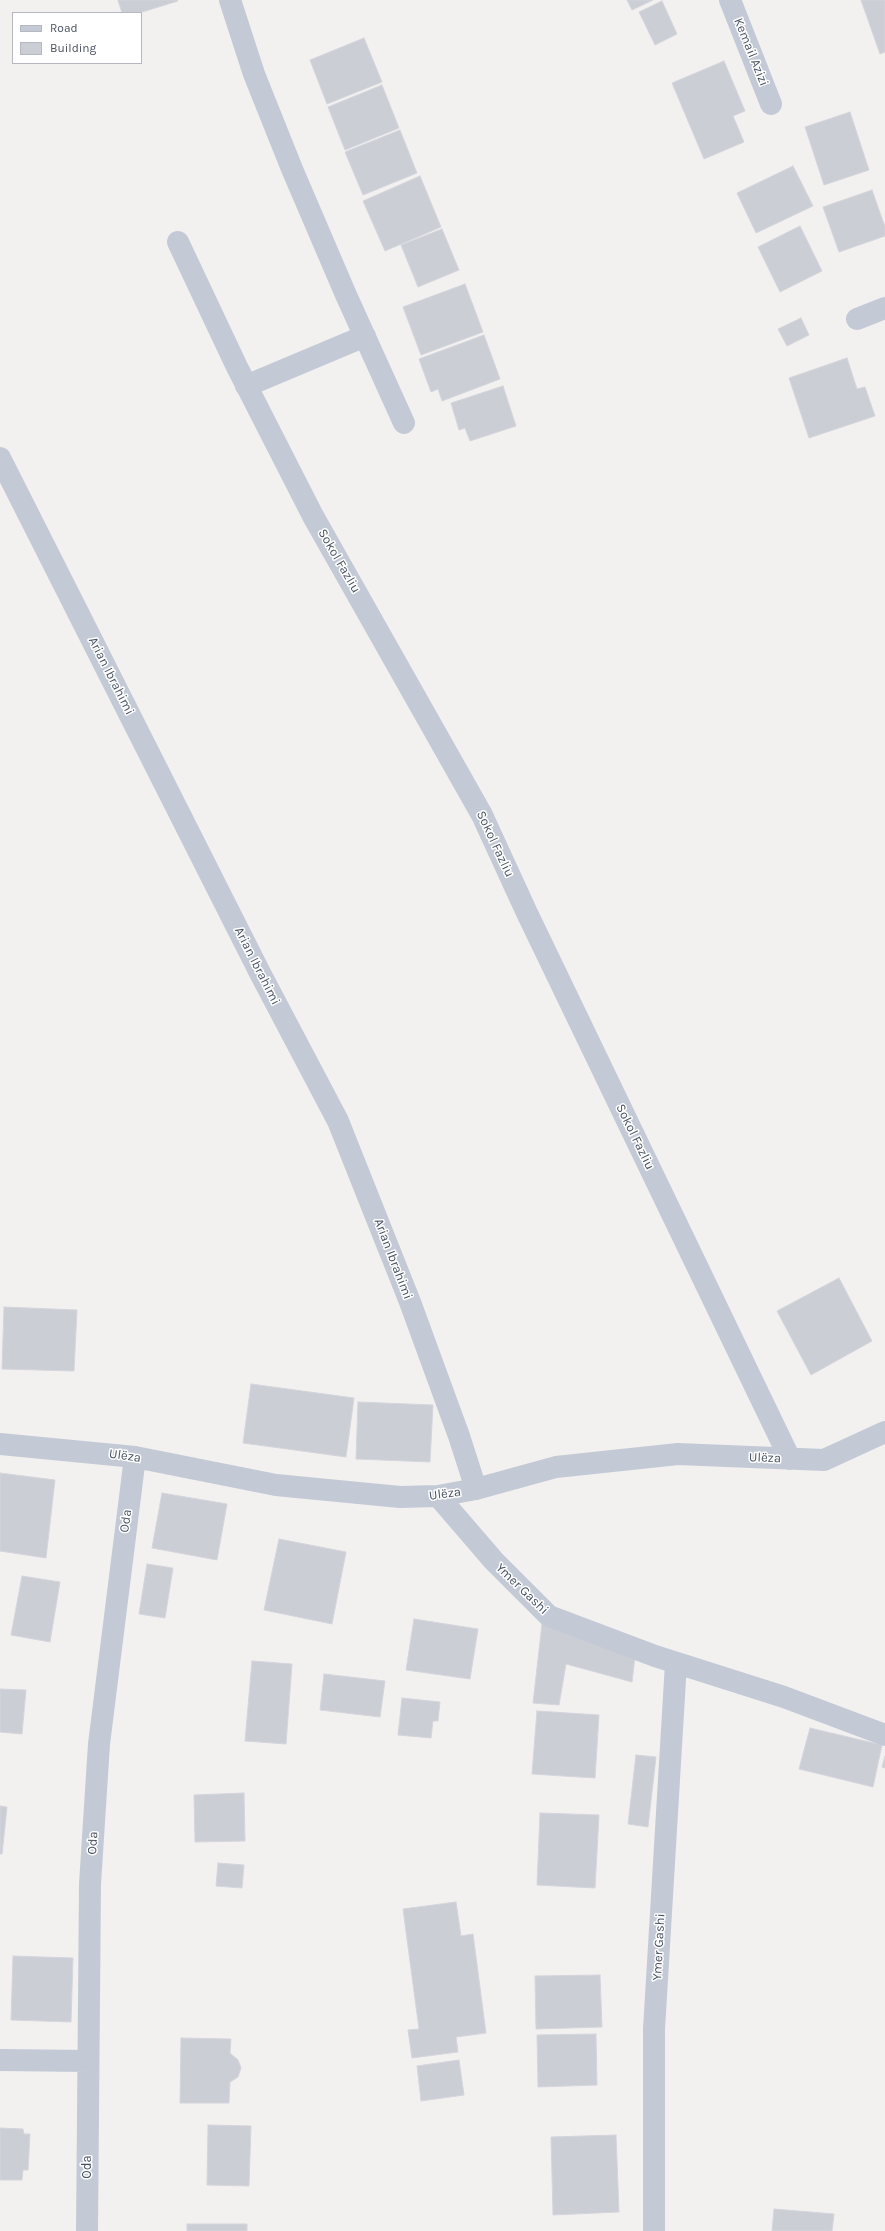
<!DOCTYPE html>
<html>
<head>
<meta charset="utf-8">
<style>
	body { margin:0 }
	#map { position:relative; width:885px; height:2231px; overflow:hidden; background:#f3f0f0; font-family:Karla,sans-serif }
	canvas { display:block }
	.legend { position:absolute; left:12px; top:12px; width:130px; height:52px; box-sizing:border-box; background:#fff; border:1px solid #b5b9bf; margin:0; padding:5px 7px; list-style:none; font-size:12px; color:#47515f }
	.legend li { display:flex; align-items:center; gap:8px; height:20px }
	.legend b { width:20px; border:1px solid #b5b9bf }
</style>
</head>
<body>
<div id="map">
<canvas width="885" height="2231"></canvas>
<ul class="legend">
<li><b style="height:5px;background:#c3cad6"></b>Road</li>
<li><b style="height:11px;background:#ccced6"></b>Building</li>
</ul>
</div>
<script>
const c = document.querySelector('canvas').getContext('2d');
c.lineJoin = 'round';
function fill(path, color) { c.fillStyle = color; c.fill(path, 'evenodd'); }
const toPath = rows => new Path2D(rows.map(r => 'M' + r).join(''));
function strokePath(path, color, width, dash) { c.strokeStyle = color; c.lineWidth = width; c.lineCap = dash ? 'butt' : 'round'; c.setLineDash(dash || []); c.stroke(path); }
function write(font, color, halo, rows, align = 'center') {
  c.font = font + ' Karla,sans-serif'; c.lineWidth = 3; c.setLineDash([]); c.textBaseline = 'middle'; c.strokeStyle = halo; c.fillStyle = color; for (const [text, x, y, turn = 0] of rows) {
    c.save(); c.translate(x, y); c.rotate((+turn || 0) * Math.PI / 180); c.textAlign = isNaN(turn) ? turn : align; if (halo) c.strokeText(text, 0, 0); c.fillText(text, 0, 0); c.restore();
  }
}
const building = toPath([
	[118,0,177,0,178,1,139,13,122,13,118,0],
	[627,0,653,0,632,10,627,0],
	[861,0,885,0,885,52,880,54,861,0],
	[662,1,677,34,655,45,639,12,662,1],
	[364,38,382,82,327,104,310,60,364,38],
	[724,61,745,111,733,116,744,142,704,159,672,83,724,61],
	[382,85,399,128,345,150,328,107,382,85],
	[850,112,869,170,824,185,805,127,850,112],
	[400,130,417,173,363,195,345,152,400,130],
	[793,166,813,206,756,233,737,193,793,166],
	[420,176,441,227,385,251,363,201,420,176],
	[872,190,885,227,885,236,839,252,823,207,872,190],
	[800,226,822,271,780,292,758,247,800,226],
	[442,229,459,270,418,287,401,245,442,229],
	[465,284,483,332,421,355,403,307,465,284],
	[801,318,809,335,787,346,778,329,801,318],
	[484,335,500,379,442,401,438,389,431,392,419,359,484,335],
	[847,358,857,389,865,387,875,416,809,438,789,378,847,358],
	[503,386,516,426,470,441,465,428,459,430,451,403,503,386],
	[839,1278,872,1341,811,1375,777,1311,839,1278],
	[4,1307,77,1310,74,1371,2,1369,4,1307],
	[251,1384,354,1398,346,1457,243,1443,251,1384],
	[358,1402,433,1405,430,1462,356,1459,358,1402],
	[0,1473,55,1480,46,1558,0,1551,0,1473],
	[162,1493,227,1504,217,1560,152,1548,162,1493],
	[279,1539,346,1552,332,1624,264,1610,279,1539],
	[147,1564,173,1568,165,1618,139,1614,147,1564],
	[22,1576,60,1582,50,1642,11,1635,22,1576],
	[414,1619,478,1629,470,1679,406,1670,414,1619],
	[542,1624,635,1657,632,1682,566,1664,559,1705,533,1703,542,1624],
	[252,1661,292,1664,286,1744,245,1741,252,1661],
	[324,1674,385,1681,380,1717,320,1710,324,1674],
	[0,1689,26,1690,22,1734,0,1732,0,1689],
	[402,1698,440,1702,438,1721,433,1721,431,1738,398,1735,402,1698],
	[537,1711,599,1715,595,1778,532,1774,537,1711],
	[810,1728,882,1745,873,1787,799,1769,810,1728],
	[636,1755,656,1757,648,1827,628,1824,636,1755],
	[885,1756,885,1768,882,1767,885,1756],
	[244,1793,245,1841,195,1842,194,1795,244,1793],
	[0,1806,7,1807,2,1854,0,1854,0,1806],
	[540,1813,599,1815,595,1888,537,1885,540,1813],
	[218,1863,244,1865,242,1888,216,1886,218,1863],
	[456,1902,461,1936,473,1934,486,2033,456,2037,458,2052,412,2058,408,2030,419,2029,403,1909,456,1902],
	[13,1956,73,1958,71,2022,11,2020,13,1956],
	[600,1975,602,2027,536,2029,535,1976,600,1975],
	[596,2034,597,2085,538,2087,537,2035,596,2034],
	[181,2038,231,2039,230,2053,238,2060,241,2068,238,2077,230,2082,229,2103,180,2103,181,2038],
	[459,2060,464,2095,421,2101,417,2066,459,2060],
	[208,2125,251,2126,249,2186,207,2185,208,2125],
	[0,2128,23,2129,24,2134,30,2134,28,2170,23,2170,22,2180,0,2180,0,2128],
	[616,2135,619,2212,553,2215,551,2137,616,2135],
	[774,2209,834,2214,832,2231,772,2231,774,2209],
	[187,2224,247,2224,247,2231,187,2231,187,2224]
]);
const minor = toPath([
	[230,0,254,74,292,169,346,295,404,423],
	[730,0,771,104],
	[178,242,237,367,313,516,482,815,527,913,790,1459],
	[857,319,885,308],
	[246,386,365,336],
	[0,458,260,973,338,1121,410,1302,459,1436,476,1489],
	[0,1444,135,1457,276,1485,400,1497,438,1496,476,1489,556,1467,678,1454,824,1460,885,1432],
	[438,1496,494,1561,549,1616,655,1656,784,1697,885,1735],
	[0,2060,88,2061],
	[87,2231,90,1884,99,1744,135,1457],
	[654,2231,654,2029,676,1663]
]);
const streetNames = [
	["Kemail Azizi",751,52,68],
	["Sokol Fazliu",339,561,60],
	["Arian Ibrahimi",111,676,63],
	["Sokol Fazliu",495,844,65],
	["Arian Ibrahimi",257,966,63],
	["Sokol Fazliu",635,1137,64],
	["Arian Ibrahimi",393,1259,69],
	["Ulëza",125,1456,8],
	["Ulëza",765,1458,2],
	["Ulëza",445,1494,-7],
	["Oda",126,1521,-82],
	["Ymer Gashi",522,1589,44],
	["Oda",93,1843,-87],
	["Ymer Gashi",659,1947,-87],
	["Oda",87,2167,-90]
];
fill(building, '#ccced6');
strokePath(building, '#d4d5dc', 1);
strokePath(minor, '#c3cad6', 22);
write('13px', '#47515f', '#fff', streetNames);
</script>
</body>
</html>
